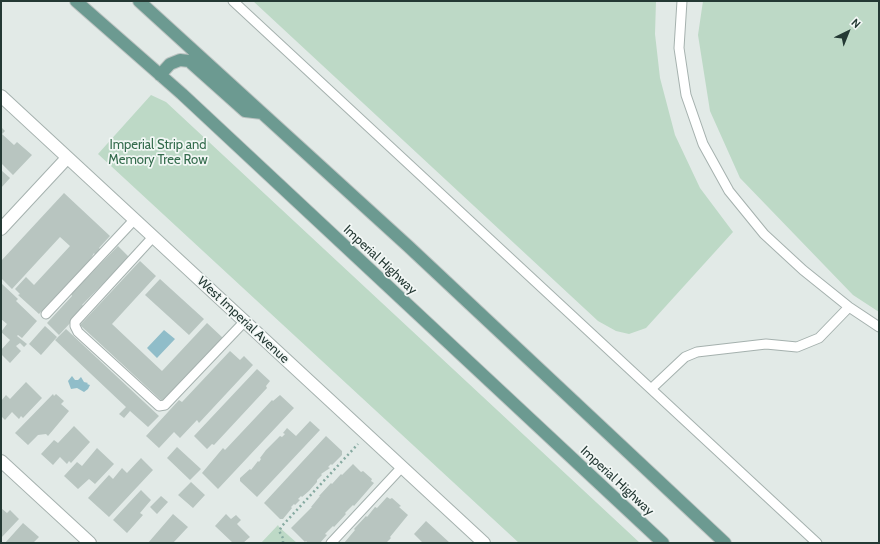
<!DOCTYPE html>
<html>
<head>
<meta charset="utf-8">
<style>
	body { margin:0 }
	#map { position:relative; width:880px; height:544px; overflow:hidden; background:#e2eae7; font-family:Cabin,sans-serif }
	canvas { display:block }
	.frame { position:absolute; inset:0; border:2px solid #243934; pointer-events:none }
	.north { position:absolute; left:828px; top:12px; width:40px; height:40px; -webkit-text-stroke:3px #f2f7f5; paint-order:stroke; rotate:43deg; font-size:11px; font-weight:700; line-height:16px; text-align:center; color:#243934 }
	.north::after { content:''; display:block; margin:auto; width:14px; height:18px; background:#243934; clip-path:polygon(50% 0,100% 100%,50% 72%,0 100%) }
</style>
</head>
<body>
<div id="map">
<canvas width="880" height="544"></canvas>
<div class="frame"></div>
<div class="north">N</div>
</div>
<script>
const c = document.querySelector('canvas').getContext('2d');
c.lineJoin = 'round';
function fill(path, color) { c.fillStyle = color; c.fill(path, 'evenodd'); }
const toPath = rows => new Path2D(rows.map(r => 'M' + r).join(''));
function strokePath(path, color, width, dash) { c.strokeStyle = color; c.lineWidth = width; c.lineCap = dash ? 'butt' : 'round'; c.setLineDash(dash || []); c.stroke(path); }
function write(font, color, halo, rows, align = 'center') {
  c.font = font + ' Cabin,sans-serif'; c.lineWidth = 3.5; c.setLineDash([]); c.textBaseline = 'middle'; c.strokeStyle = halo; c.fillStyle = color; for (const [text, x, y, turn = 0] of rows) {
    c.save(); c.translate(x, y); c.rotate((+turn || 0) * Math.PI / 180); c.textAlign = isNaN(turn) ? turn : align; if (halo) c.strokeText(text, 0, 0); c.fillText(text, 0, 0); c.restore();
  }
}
const green = toPath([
	[253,1,656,1,655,34,660,78,675,135,700,188,733,232,646,328,629,334,616,331,598,321],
	[703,1,879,1,879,312,853,295,740,178,710,111,698,35],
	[151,95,166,102,640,543,519,543,98,154],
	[278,525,279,527,297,543,261,543]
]);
const water = toPath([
	[164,330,175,339,157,358,147,348],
	[72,376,75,380,78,380,81,377,84,382,88,383,87,384,90,385,88,389,84,392,77,388,71,389,68,381]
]);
const building = toPath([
	[1,127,5,131,2,134,14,145,17,142,32,155,13,175,1,163],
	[1,170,10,178,1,188],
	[64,193,110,236,99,248,101,250,96,256,94,253,90,260,39,314,18,295,20,294,15,289,26,277,34,285,70,246,60,237,12,289,1,278,1,261],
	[118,246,129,257,82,305,85,307,59,335,47,323,72,296,71,294],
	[140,261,156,276,112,324,162,371,207,323,223,338,163,402,80,325],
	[160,279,204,319,189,335,145,295],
	[1,283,18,299,16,301,37,321,22,338,18,335,17,336,27,344,24,347,20,343,16,346,21,351,10,363,1,354,1,350,10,340,1,332,7,324,1,319],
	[45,326,57,337,41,355,29,344],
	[66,329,159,416,148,427,130,411,124,418,119,414,126,407,55,340],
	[230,351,240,360,244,356,253,365,199,423,197,420,180,438,174,432,159,448,146,436,179,400,182,402],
	[257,369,270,381,266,386,267,388,214,445,212,444,207,449,194,436],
	[26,382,42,398,23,418,21,416,19,419,12,412,5,420,1,416,1,401,6,395,10,399],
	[53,394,54,396,56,394,64,401,61,404,69,411,48,436,46,434,38,435,28,445,15,433],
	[280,395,294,408,218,489,202,473,223,448,225,450,272,400,273,401],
	[310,421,320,430,257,497,240,481,240,478,250,469,251,470,258,461,259,462,261,459,260,458,266,450,280,436,282,437,285,434,283,433,287,428,296,436],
	[74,426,90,442,71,463,69,461,67,464,60,457,53,465,41,454,54,440,58,443],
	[326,436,342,451,342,455,332,465,331,464,328,467,330,468,321,474,322,475,317,480,317,482,309,491,302,497,301,496,298,499,300,500,295,505,294,504,291,507,292,508,283,519,280,519,264,503],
	[177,447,201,469,190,480,167,458],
	[97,448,114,464,95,484,89,479,78,489,64,476,77,462,82,466],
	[141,458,153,470,109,517,88,498,109,475,113,479,122,468,127,473],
	[353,464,361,472,363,471,372,479,371,481,374,483,354,506,353,505,345,513,346,514,334,527,333,526,325,534,327,535,320,543,308,543,306,541,305,542,291,528,312,507,311,507,320,496,319,496,331,483,332,484,341,474,342,475],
	[191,482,205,495,193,508,178,495],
	[141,490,151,500,140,513,143,515,127,533,113,520],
	[161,496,168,502,157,514,150,507],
	[387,497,390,499,392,498,401,506,399,507,408,515,390,537,391,538,386,543,344,543,355,530,354,529,366,516,367,517,375,507,377,508],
	[1,508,7,513,10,510,19,519,1,538],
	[173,514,188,527,173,543,148,543],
	[226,514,231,519,236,515,241,520,237,524,250,537,243,543,233,543,215,526],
	[426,521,450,543,423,543,414,534],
	[23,523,39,537,33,543,5,543]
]);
const path = toPath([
	[283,543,283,538,279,531,282,526,358,444]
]);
const lane = toPath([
	[233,1,817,543],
	[682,1,679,48,686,95,703,144,729,191,764,234,803,270,849,307,879,327],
	[153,237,75,322,75,326,78,332,159,406,165,405,245,321],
	[46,314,134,220],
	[651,389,685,357,697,352,766,344,797,347,819,338,849,307],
	[331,543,402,467]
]);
const street = toPath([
	[1,96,484,543],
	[1,229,67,158],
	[1,461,90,543]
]);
const primary = toPath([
	[76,1,182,94,663,543],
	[139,1,408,246,725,543],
	[160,75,170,64,180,60,189,61,245,111,262,113]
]);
const parkNames = [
	["Imperial Strip and",158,145],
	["Memory Tree Row",158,160]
];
const streetNames = [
	["Imperial Highway",380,260,43],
	["West Imperial Avenue",243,320,43],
	["Imperial Highway",617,481,43]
];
fill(green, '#bdd9c6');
fill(water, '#90bdc9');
fill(building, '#b8c5c0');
strokePath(lane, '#a5b1ae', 11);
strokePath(street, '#a5b1ae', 14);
strokePath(primary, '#bdc4c2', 14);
strokePath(path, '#86aaa1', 2.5, [2, 3]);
strokePath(lane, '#fff', 9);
strokePath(street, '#fff', 12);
strokePath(primary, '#6c9a91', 12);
write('13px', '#336b4c', '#f2f7f5', parkNames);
write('13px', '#243934', '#f2f7f5', streetNames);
</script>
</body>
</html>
